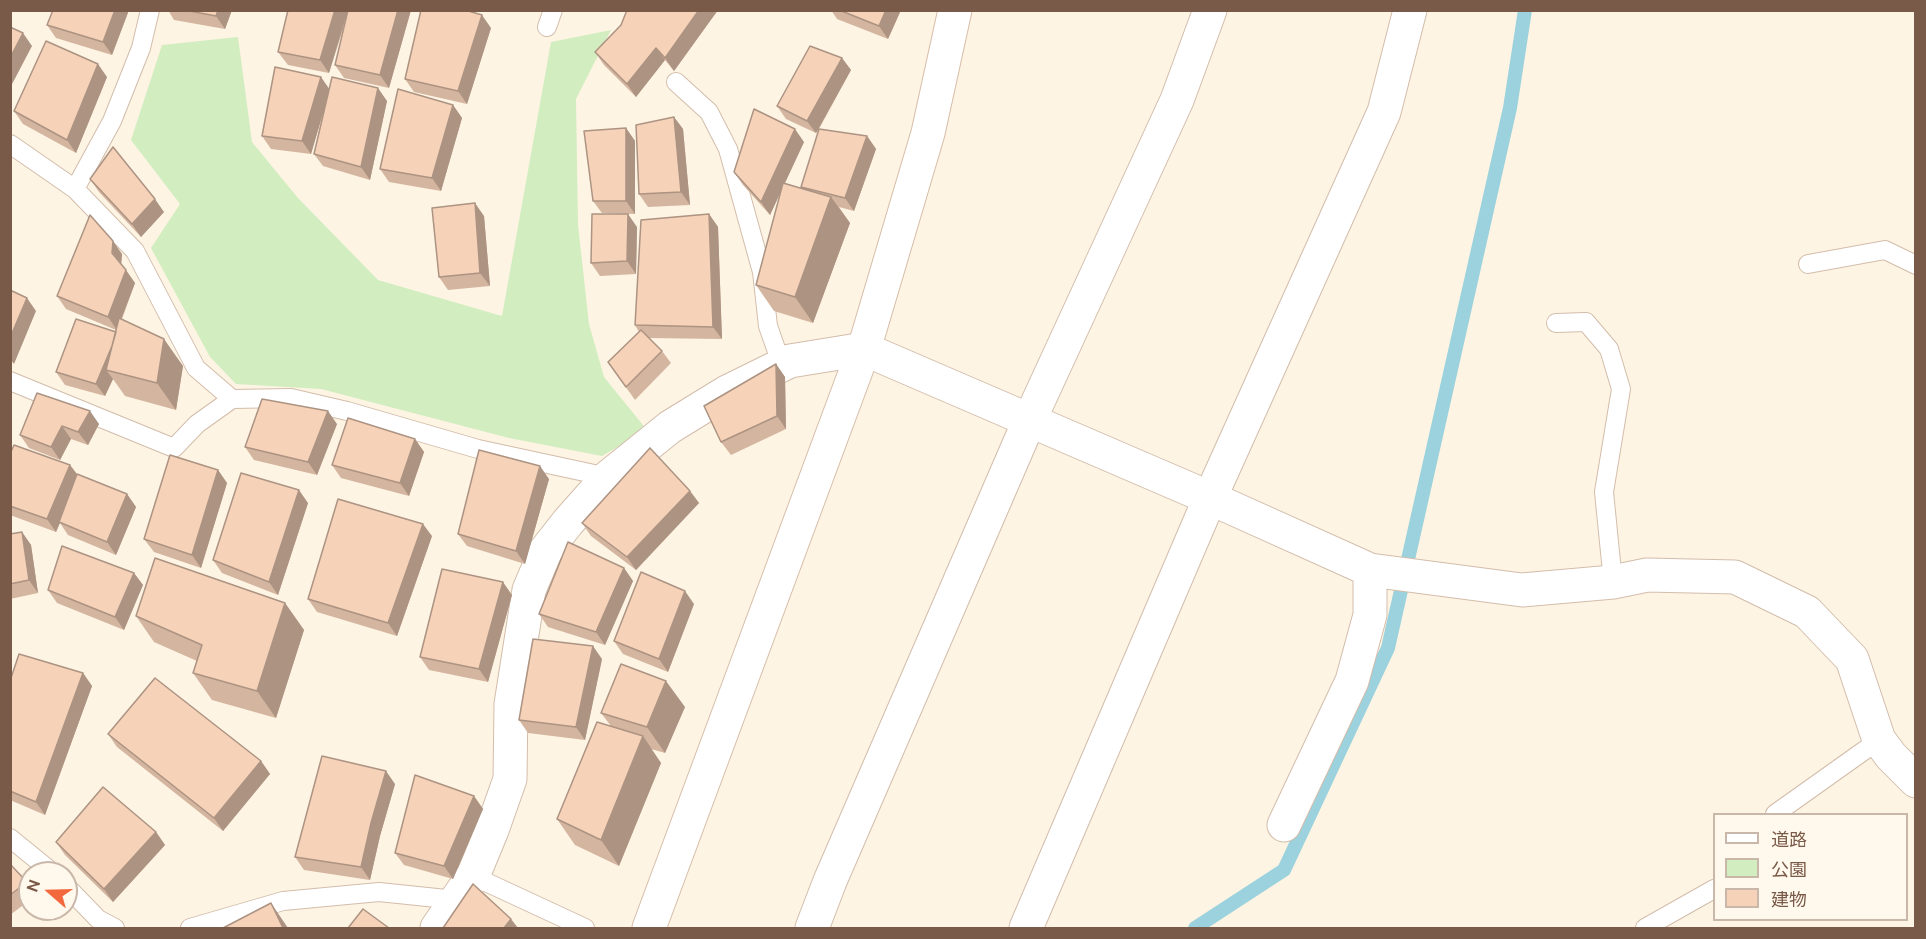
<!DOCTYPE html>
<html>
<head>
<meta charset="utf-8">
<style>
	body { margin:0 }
	#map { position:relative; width:1926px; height:939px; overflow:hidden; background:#fef4e4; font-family:Ubuntu,"Noto Sans JP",sans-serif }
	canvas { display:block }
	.frame { position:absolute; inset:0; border:12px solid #795947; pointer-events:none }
	.legend { position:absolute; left:1713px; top:813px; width:195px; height:108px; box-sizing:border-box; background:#fff8ec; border:2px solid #c9b8aa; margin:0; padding:8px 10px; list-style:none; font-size:18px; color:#795947 }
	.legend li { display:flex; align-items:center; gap:12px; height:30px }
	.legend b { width:30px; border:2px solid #c9b8aa }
	.north { position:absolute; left:18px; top:861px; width:60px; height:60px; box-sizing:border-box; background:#fff8ec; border:2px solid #c9b8aa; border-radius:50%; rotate:290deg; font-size:16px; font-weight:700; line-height:24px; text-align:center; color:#795947 }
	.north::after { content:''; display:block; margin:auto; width:21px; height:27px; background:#f3683d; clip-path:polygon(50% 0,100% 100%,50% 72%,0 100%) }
</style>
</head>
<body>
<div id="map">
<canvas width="1926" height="939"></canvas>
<div class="frame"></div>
<ul class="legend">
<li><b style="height:8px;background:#fff"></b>道路</li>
<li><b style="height:16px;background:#d2edc0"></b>公園</li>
<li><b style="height:16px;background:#f6d2b9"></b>建物</li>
</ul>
<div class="north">N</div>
</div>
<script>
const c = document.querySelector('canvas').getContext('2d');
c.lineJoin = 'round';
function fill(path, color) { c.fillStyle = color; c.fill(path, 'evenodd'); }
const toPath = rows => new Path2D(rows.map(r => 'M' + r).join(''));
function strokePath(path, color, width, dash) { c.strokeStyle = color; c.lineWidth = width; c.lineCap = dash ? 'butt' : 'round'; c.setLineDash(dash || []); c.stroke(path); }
const green = toPath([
	[611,30,576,99,578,225,589,324,604,377,647,430,602,456,509,438,321,389,236,384,210,357,151,248,180,204,131,140,162,45,238,37,252,142,298,198,378,280,502,316,551,42]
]);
const stream = toPath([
	[1195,928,1284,870,1388,648,1510,108,1525,10]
]);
const lane = toPath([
	[547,27,553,10],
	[676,82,709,112,728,149,762,272,768,326,782,366],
	[10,144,75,189,135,251,196,368,232,399,291,398,347,411,478,449,608,477],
	[75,189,112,121,141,48,150,10],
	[1808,264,1885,250,1916,265],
	[1556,323,1586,322,1609,349,1621,389,1604,492,1613,582],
	[10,381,174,448,197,424,232,399],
	[1775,814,1879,740],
	[10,838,53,873],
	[473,876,585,928],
	[66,886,98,919,115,928],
	[190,928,283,901,379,892,456,900],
	[1645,928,1714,889]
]);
const street = toPath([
	[1284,825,1352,681,1370,615,1370,570],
	[437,928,473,876,492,830,510,779,511,704,529,590,546,550,568,522,608,477,670,427,727,392,790,361,864,349,1210,498,1370,570,1522,590,1613,582,1647,575,1735,577,1807,612,1852,659,1879,740,1891,756,1916,781],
	[812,928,830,881,1030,419,1177,100,1210,10],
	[1026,928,1210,498,1384,112,1410,10]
]);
const secondary = toPath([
	[649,928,864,349,928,133,955,10]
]);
const wall = toPath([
	[129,10,112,55,56,38,47,25],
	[168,10,232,10,225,29,174,20],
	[288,10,411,10,389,88,344,78,335,65,346,20,329,73,288,65,278,52],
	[627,10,718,10,674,71,665,60,636,97,604,65,595,52,621,25],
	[831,10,901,10,888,39,837,19],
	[491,28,467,104,414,92,405,79],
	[842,58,851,70,819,129,867,136,876,149,854,211,839,207,850,223,813,323,774,311,756,285,781,191,770,215,743,185,734,172,804,142,785,183,801,188,819,130,816,133,786,119,777,106],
	[107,77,76,153,23,124,14,111],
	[329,89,387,101,370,180,323,166,314,154,324,108,311,154,271,149,262,136],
	[453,105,462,118,441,191,389,182,380,169],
	[674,117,683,129,690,205,648,207,639,194],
	[626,128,635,141,635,214,602,213,593,201],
	[90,179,164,212,141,237,99,192],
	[709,214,718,227,722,339,649,338,662,351,671,363,635,400,608,362,639,332,635,325],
	[484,216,490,286,448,290,439,277],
	[637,227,636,274,600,276,591,263],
	[122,254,121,264,135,283,122,319,183,366,176,410,125,396,113,379,105,396,65,385,56,372,116,332,116,330,66,309,57,296],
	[776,364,785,377,786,429,731,455,721,442],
	[37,393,99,424,88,445,71,439,60,460,29,448,20,435],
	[337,424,317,475,254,460,245,447],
	[415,439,424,452,409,496,341,478,332,465],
	[10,454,70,465,77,474,127,494,136,507,116,555,68,535,60,523,56,532,10,515],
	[218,470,227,483,201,568,154,552,144,539],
	[549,479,525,564,467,546,458,534],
	[690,491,699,503,636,570,591,536,582,523],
	[308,503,278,595,222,573,213,560],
	[22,532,31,545,38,593,10,599,10,534],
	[432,536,397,636,317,612,308,599],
	[624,568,633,581,605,645,548,627,539,614],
	[134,573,143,585,124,630,57,603,48,590],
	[512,595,488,682,429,670,420,657],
	[285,603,304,630,276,718,212,700,193,673,197,661,154,642,136,616],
	[694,604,668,672,623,654,614,641],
	[602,659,585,740,528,733,519,720],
	[83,673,92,686,45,815,10,800,10,681],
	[685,707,665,753,651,749,661,763,619,866,575,845,557,819,611,726,601,713],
	[108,734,261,761,270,774,223,831,117,747],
	[395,784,380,836,370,880,304,870,295,857],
	[474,796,483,809,453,879,404,865,395,853],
	[156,832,165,845,113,902,65,855,56,842],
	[10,864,30,887,30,900,10,915]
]);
const shadedWall = toPath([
	[115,10,129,10,112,55,103,42],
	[218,10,232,10,225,29,216,16],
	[335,10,348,10,329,73,320,60],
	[398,10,411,10,389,88,380,75],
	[699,10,718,10,674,71,665,58],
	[886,10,901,10,888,39,879,26],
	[482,15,491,28,467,104,458,91],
	[23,33,32,46,10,88,10,58],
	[656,48,665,60,636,97,627,84],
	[842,58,851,70,816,133,807,121],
	[98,64,107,77,76,153,67,140],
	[321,77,330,90,311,154,302,141],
	[378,88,387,101,370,180,361,167],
	[453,105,462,118,441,191,432,178],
	[674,117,683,129,690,205,681,192],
	[626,128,635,141,635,214,626,201],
	[795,129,804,142,770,215,761,202],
	[867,136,876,149,854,211,845,198],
	[831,197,850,223,813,323,795,297],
	[155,199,164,212,141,237,132,224],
	[475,203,484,216,490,286,480,273],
	[628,214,637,227,636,274,627,261],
	[709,214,718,227,722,339,713,327],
	[113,241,122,254,121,266,112,253],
	[126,270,135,283,117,330,108,317],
	[27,298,36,311,14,364,10,359,10,338],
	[118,332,106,370,113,379,105,396,96,384],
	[164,339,183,366,176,410,157,383],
	[776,364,785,377,786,429,777,416],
	[90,411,99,424,88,445,78,432],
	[328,411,337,424,317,475,308,462],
	[62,426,71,439,60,460,51,447],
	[415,439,424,452,409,496,400,483],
	[70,465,79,477,56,532,47,519],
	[540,466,549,479,525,564,516,551],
	[218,470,227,483,201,568,192,555],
	[299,490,308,503,278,595,269,582],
	[690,491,699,503,636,570,627,557],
	[127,494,136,507,116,555,107,542],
	[423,524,432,536,397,636,388,623],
	[22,532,31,545,38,593,29,580],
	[624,568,633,581,605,645,596,632],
	[134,573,143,585,124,630,115,617],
	[503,582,512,595,488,682,479,669],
	[685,591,694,604,668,672,659,659],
	[285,603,304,630,276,718,257,691],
	[593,646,602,659,585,740,576,727],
	[83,673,92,686,45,815,36,802],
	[666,681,685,707,665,753,647,727],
	[643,736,661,763,619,866,601,840],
	[261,761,270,774,223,831,214,818],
	[386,771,395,784,380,836,370,880,361,867,371,823],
	[474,796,483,809,453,879,444,866],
	[156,832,165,845,113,902,104,889],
	[271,903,288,928,283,928],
	[511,919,518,928,504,928]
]);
const building = toPath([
	[53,10,115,10,103,42,47,25,53,10],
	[184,10,218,10,216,16,184,10],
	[288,10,335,10,320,60,278,52,288,10],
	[348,10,398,10,380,75,335,65,348,10],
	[421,10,465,10,482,15,458,91,405,79,421,10],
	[627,10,699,10,665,58,656,48,627,84,595,52,621,25,627,10],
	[839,10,886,10,879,26,839,10],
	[10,27,23,33,10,58,10,27],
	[46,41,98,64,67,140,14,111,46,41],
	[810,46,842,58,807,121,777,106,810,46],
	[275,67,321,77,302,141,262,136,275,67],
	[332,77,378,88,361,167,314,154,332,77],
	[398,89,453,105,432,178,380,169,398,89],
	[754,109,795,129,761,202,734,172,754,109],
	[674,117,681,192,639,194,636,125,674,117],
	[626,128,626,201,593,201,584,131,626,128],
	[819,129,867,136,845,198,801,187,819,129],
	[113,147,155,199,132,224,90,179,113,147],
	[783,183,831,197,795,297,756,285,783,183],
	[475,203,480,273,439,277,432,208,475,203],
	[592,214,628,214,627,261,591,263,592,214],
	[709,214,713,327,635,325,641,220,709,214],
	[90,215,113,241,112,253,126,270,108,317,57,296,90,215],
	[10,290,27,298,10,338,10,290],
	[119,318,164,339,157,383,106,370,119,318],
	[76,319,116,332,112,346,96,384,56,372,76,319],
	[641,330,662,351,626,387,608,362,641,330],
	[776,364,777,416,721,442,704,406,776,364],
	[37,393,90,411,78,432,62,426,51,447,20,435,37,393],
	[262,399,328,411,308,462,245,447,262,399],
	[348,418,415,439,400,483,332,465,348,418],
	[14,445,70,465,47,519,10,506,10,454,14,445],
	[650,448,690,491,627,557,582,523,650,448],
	[479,450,540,466,516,551,458,534,479,450],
	[170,455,218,470,192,555,144,539,170,455],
	[241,473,299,490,269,582,213,560,241,473],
	[77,474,127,494,107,542,59,522,77,474],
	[338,499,423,524,388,623,308,599,338,499],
	[22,532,29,580,10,584,10,534,22,532],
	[568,542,624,568,596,632,539,614,568,542],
	[62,546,134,573,115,617,48,590,62,546],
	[155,558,285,603,257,691,193,673,202,645,136,616,155,558],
	[442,569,503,582,479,669,420,657,442,569],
	[641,572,685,591,659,659,614,641,641,572],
	[533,639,593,646,576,727,519,720,533,639],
	[19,654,83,673,36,802,10,791,10,681,19,654],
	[621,664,666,681,647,727,601,713,621,664],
	[155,678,261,761,214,818,108,734,155,678],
	[597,722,643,736,601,840,557,819,597,722],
	[322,756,386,771,371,823,361,867,295,857,322,756],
	[415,775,474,796,444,866,395,853,415,775],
	[103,787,156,832,104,889,56,842,103,787],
	[10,864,27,882,10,895,10,864],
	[473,884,511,919,504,928,443,928,473,884],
	[271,903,283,928,223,928,271,903],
	[363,909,389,928,348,928,363,909]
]);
fill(green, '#d2edc0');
strokePath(stream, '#9bd2dd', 14);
strokePath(lane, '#d3bdab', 20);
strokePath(street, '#d3bdab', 35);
strokePath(secondary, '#d6bda8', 35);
strokePath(lane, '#fff', 18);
strokePath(street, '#fff', 33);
strokePath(secondary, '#fff', 33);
fill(wall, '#d4b59f');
fill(shadedWall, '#ac9382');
fill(building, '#f6d2b9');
strokePath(building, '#ac9382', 1.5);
</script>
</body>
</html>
